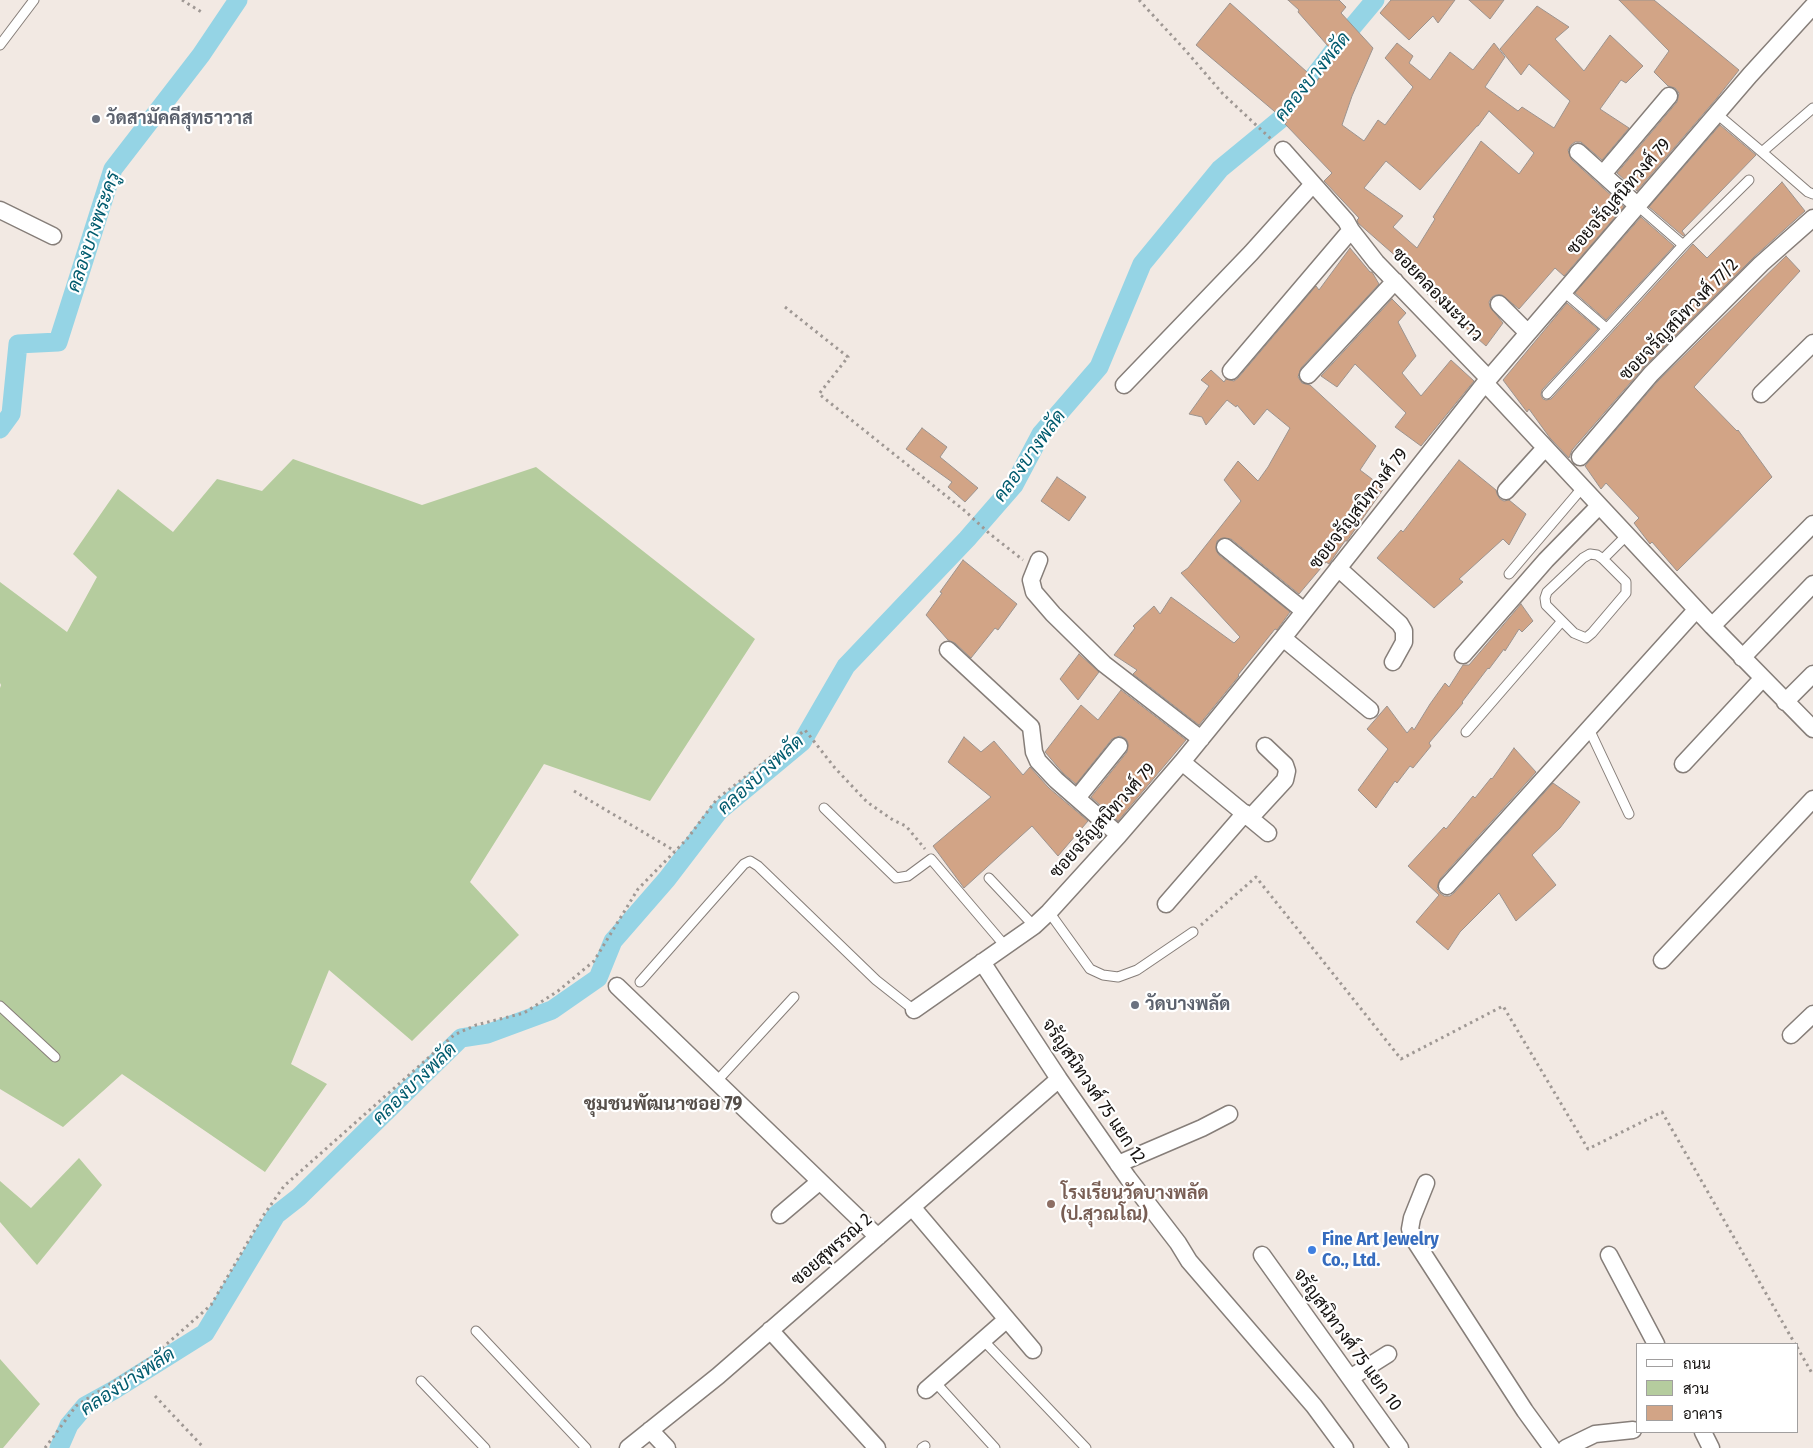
<!DOCTYPE html>
<html>
<head>
<meta charset="utf-8">
<style>
	body { margin:0 }
	#map { position:relative; width:1813px; height:1448px; overflow:hidden; background:#f2e9e3; font-family:"Fira Sans Condensed",Sarabun,sans-serif }
	canvas { display:block }
	.legend { position:absolute; left:1636px; top:1343px; width:162px; height:90px; box-sizing:border-box; background:#fff; border:1px solid #a19f9f; margin:0; padding:6px 9px; list-style:none; font-size:15px; color:#13100e }
	.legend li { display:flex; align-items:center; gap:10px; height:25px }
	.legend b { width:25px; border:1px solid #a19f9f }
</style>
</head>
<body>
<div id="map">
<canvas width="1813" height="1448"></canvas>
<ul class="legend">
<li><b style="height:6px;background:#fff"></b>ถนน</li>
<li><b style="height:14px;background:#b5cc9e"></b>สวน</li>
<li><b style="height:14px;background:#d2a486"></b>อาคาร</li>
</ul>
</div>
<script>
const c = document.querySelector('canvas').getContext('2d');
c.lineJoin = 'round';
function fill(path, color) { c.fillStyle = color; c.fill(path, 'evenodd'); }
const toPath = rows => new Path2D(rows.map(r => 'M' + r).join(''));
function strokePath(path, color, width, dash) { c.strokeStyle = color; c.lineWidth = width; c.lineCap = dash ? 'butt' : 'round'; c.setLineDash(dash || []); c.stroke(path); }
function write(font, color, halo, rows, align = 'center') {
  c.font = font + ' "Fira Sans Condensed",Sarabun,sans-serif'; c.lineWidth = 4.5; c.setLineDash([]); c.textBaseline = 'middle'; c.strokeStyle = halo; c.fillStyle = color; for (const [text, x, y, turn = 0] of rows) {
    c.save(); c.translate(x, y); c.rotate((+turn || 0) * Math.PI / 180); c.textAlign = isNaN(turn) ? turn : align; if (halo) c.strokeText(text, 0, 0); c.fillText(text, 0, 0); c.restore();
  }
}
const green = toPath([
	[293,459,422,505,536,467,755,639,650,801,544,764,470,882,519,935,412,1041,329,970,291,1064,327,1084,265,1172,122,1074,63,1127,0,1089,0,688,1,685,0,683,0,582,67,632,97,577,73,554,118,489,173,532,217,479,262,491],
	[79,1158,102,1185,37,1265,0,1222,0,1181,31,1208],
	[0,1359,40,1404,3,1448,0,1448]
]);
const canal = toPath([
	[0,429,11,414,18,344,58,342,113,169,201,55,238,0],
	[59,1448,69,1425,85,1406,114,1390,205,1333,276,1215,299,1197,461,1038,487,1034,552,1010,598,978,613,941,667,879,719,811,802,742,846,666,967,539,1014,485,1041,434,1099,367,1142,264,1220,169,1282,118,1349,31,1375,0]
]);
const building = toPath([
	[1288,0,1339,0,1346,7,1341,13,1373,48,1352,96,1342,125,1364,141,1378,120,1385,125,1413,87,1385,58,1397,43,1413,56,1409,63,1430,80,1450,52,1473,70,1494,43,1505,57,1485,87,1518,111,1522,107,1554,128,1570,101,1529,64,1521,75,1500,49,1537,6,1569,27,1555,39,1584,71,1610,35,1643,66,1626,83,1621,80,1600,109,1629,128,1602,160,1581,142,1575,142,1571,145,1568,150,1571,159,1624,207,1564,276,1555,268,1519,309,1502,295,1496,295,1492,297,1489,302,1490,307,1503,323,1486,346,1427,294,1432,288,1358,223,1357,220,1359,218,1324,181,1332,173,1285,124,1287,122,1196,45,1230,3,1317,81,1335,54,1298,12,1299,10,1288,0],
	[1489,111,1534,153,1519,174,1481,141,1433,217,1435,219,1417,248,1393,227,1403,216,1364,188,1386,161,1420,190,1477,126,1478,126,1489,111],
	[1391,0,1455,0,1438,23,1433,16,1409,40,1380,13,1391,0],
	[1469,0,1504,0,1490,19,1469,0],
	[1619,0,1654,0,1739,70,1717,98,1637,191,1617,173,1677,102,1679,93,1675,88,1668,86,1654,72,1669,51,1619,0],
	[1720,125,1756,155,1682,231,1685,235,1683,236,1649,207,1720,125],
	[1782,182,1805,211,1754,257,1644,367,1572,450,1569,458,1550,438,1529,409,1527,412,1503,380,1567,303,1598,329,1542,390,1541,395,1543,399,1546,400,1551,399,1693,244,1707,258,1782,182],
	[1641,217,1674,246,1606,320,1575,293,1641,217],
	[1350,248,1370,272,1372,272,1379,284,1301,368,1298,377,1302,383,1310,385,1376,446,1360,470,1384,488,1347,541,1345,541,1329,564,1326,562,1299,594,1231,539,1222,538,1217,541,1216,550,1219,555,1290,612,1277,630,1275,629,1238,675,1239,676,1199,725,1133,674,1137,670,1114,655,1135,628,1133,626,1154,606,1160,614,1171,597,1234,643,1240,637,1181,573,1188,568,1241,501,1224,480,1238,461,1258,481,1268,467,1290,428,1267,409,1254,425,1237,405,1236,407,1227,400,1206,425,1202,417,1189,414,1209,386,1201,380,1211,370,1224,382,1226,379,1234,381,1238,378,1316,286,1319,290,1350,248],
	[1786,256,1800,271,1694,387,1737,431,1738,430,1772,477,1677,571,1652,542,1650,544,1634,523,1639,518,1606,483,1601,489,1585,466,1658,381,1786,256],
	[1392,299,1406,313,1398,322,1416,356,1402,373,1421,396,1451,360,1474,381,1421,446,1395,427,1406,413,1355,364,1337,387,1321,376,1392,299],
	[922,428,947,447,940,457,978,488,965,502,948,487,952,482,906,449,922,428],
	[1459,460,1496,490,1497,494,1500,499,1504,501,1509,500,1526,514,1509,545,1503,539,1459,579,1463,582,1434,608,1377,558,1401,530,1403,532,1459,460],
	[1057,477,1086,497,1069,521,1041,501,1057,477],
	[963,560,1017,604,998,630,995,628,971,658,955,643,948,640,926,615,942,593,940,592,963,560],
	[1521,604,1533,621,1522,632,1519,629,1505,651,1504,649,1489,669,1488,668,1462,702,1463,703,1429,743,1431,746,1413,768,1410,766,1397,783,1395,781,1376,808,1358,790,1388,749,1367,729,1387,706,1407,733,1412,727,1414,730,1430,704,1445,683,1449,687,1463,665,1469,665,1521,604],
	[1079,654,1099,672,1078,700,1060,679,1079,654],
	[1121,690,1186,740,1118,821,1091,797,1127,752,1128,743,1126,739,1120,736,1112,739,1076,784,1063,773,1045,752,1081,705,1098,720,1121,690],
	[964,737,981,752,994,741,1023,775,1030,767,1049,788,1088,821,1058,856,1032,826,964,888,933,846,991,797,948,762,964,737],
	[1514,748,1536,772,1440,879,1437,889,1440,893,1444,896,1450,896,1454,893,1553,783,1580,802,1560,828,1532,855,1556,885,1516,921,1499,893,1460,932,1448,950,1416,922,1439,895,1408,866,1444,827,1446,829,1473,796,1475,798,1491,778,1492,779,1514,748]
]);
const path = toPath([
	[182,0,203,13],
	[1139,0,1186,51,1223,94,1271,139],
	[785,307,848,357,819,394,965,511,990,534,1023,560],
	[574,791,675,851],
	[1201,925,1256,877,1401,1059,1503,1006,1588,1149,1662,1112,1795,1344],
	[1797,1347,1813,1375],
	[155,1396,204,1448],
	[45,1448,76,1406,152,1357,211,1305,263,1216,284,1186,454,1035,476,1025,524,1013,558,991,594,961,638,889,687,839,717,799,805,730,835,768,867,802,893,820,906,826,925,849]
]);
const service = toPath([
	[0,45,34,0],
	[1717,114,1762,152,1813,108],
	[1762,152,1808,192,1813,194],
	[1683,245,1749,180],
	[1563,291,1606,328],
	[1547,394,1683,245,1638,206],
	[1590,554,1597,555,1603,559,1626,582,1626,593,1592,633,1586,638,1574,633,1546,605,1545,598,1547,592,1583,558,1590,554],
	[1603,559,1627,535],
	[1509,574,1583,487],
	[1589,729,1629,814],
	[1466,732,1562,621],
	[824,808,896,878,908,876,931,859,1006,947],
	[989,878,1034,926],
	[1049,912,1090,969,1103,975,1118,977,1137,970,1193,932],
	[640,982,744,864,750,861,758,866,876,980,914,1010],
	[0,1006,55,1057],
	[716,1082,794,997],
	[476,1331,586,1448],
	[983,1340,1086,1448],
	[421,1381,485,1448],
	[935,1382,995,1448],
	[922,1448,925,1446]
]);
const minor = toPath([
	[1283,150,1346,221,1351,230,1376,262,1489,379],
	[1578,152,1638,206],
	[1603,174,1669,96],
	[0,210,53,236],
	[1499,304,1528,333],
	[1231,371,1351,230],
	[1308,375,1395,281],
	[1485,383,1712,626,1813,729],
	[1124,385,1251,253,1313,184],
	[1761,394,1813,343],
	[1580,457,1651,374,1761,264,1813,218],
	[1506,491,1545,448],
	[1225,547,1304,611],
	[1039,560,1031,580,1034,592,1053,614,1104,664,1201,739],
	[1338,568,1400,624,1404,631,1404,642,1393,662],
	[1712,626,1813,524],
	[1283,638,1370,710],
	[948,650,1031,727,1034,752,1038,761,1056,780,1119,835],
	[1463,655,1546,560,1599,506],
	[1742,658,1813,584],
	[1785,702,1813,674],
	[1182,762,1268,833],
	[1683,764,1762,679],
	[1077,798,1119,746],
	[1250,818,1285,780,1287,771,1285,765,1265,746],
	[1447,886,1696,610],
	[1166,904,1245,813],
	[1662,960,1813,799],
	[982,962,1059,1079,1128,1178,1178,1243,1189,1261,1314,1406,1345,1448],
	[617,986,878,1237],
	[914,1010,1034,926,1049,912,1119,835,1182,762,1283,638,1485,383,1750,75,1813,6],
	[1791,1035,1813,1014],
	[1118,1164,1202,1128,1229,1114],
	[1426,1183,1412,1218,1410,1229,1415,1241,1525,1411,1552,1448],
	[912,1207,1033,1350],
	[780,1215,819,1182],
	[1262,1255,1400,1448],
	[1609,1255,1656,1344],
	[770,1330,877,1448],
	[1350,1378,1388,1354],
	[926,1390,1006,1320],
	[650,1430,667,1448],
	[1703,1432,1711,1448],
	[628,1448,718,1376,1059,1079],
	[1566,1448,1595,1434,1633,1430]
]);
const markers = [
	[96,119,5,"#6b7280"],
	[1135,1005,5,"#6b7280"],
	[1051,1204,5,"#8d6e63"],
	[1312,1250,5,"#3f7fe0"]
];
const worshipNames = [
	["วัดสามัคคีสุทธาวาส",106,119],
	["วัดบางพลัด",1145,1005]
];
const streetNames = [
	["ซอยจรัญสนิทวงศ์ 79",1619,197,-49],
	["ซอยคลองมะนาว",1437,295,46],
	["ซอยจรัญสนิทวงศ์ 77/2",1679,320,-46],
	["ซอยจรัญสนิทวงศ์ 79",1359,509,-52],
	["ซอยจรัญสนิทวงศ์ 79",1103,821,-48],
	["จรัญสนิทวงศ์ 75 แยก 12",1093,1091,56],
	["ซอยสุพรรณ 2",832,1250,-41],
	["จรัญสนิทวงศ์ 75 แยก 10",1347,1340,54]
];
const educationNames = [
	["โรงเรียนวัดบางพลัด",1061,1194],
	["(ป.สุวณโณ)",1061,1215]
];
const shopNames = [
	["Fine Art Jewelry",1322,1240],
	["Co., Ltd.",1322,1261]
];
const waterNames = [
	["คลองบางพลัด",1313,77,-51],
	["คลองบางพระครู",94,232,-71],
	["คลองบางพลัด",1030,456,-54],
	["คลองบางพลัด",761,775,-42],
	["คลองบางพลัด",415,1084,-44],
	["คลองบางพลัด",128,1382,-33]
];
const neighbourhoodNames = [
	["ชุมชนพัฒนาซอย 79",663,1105]
];
fill(green, '#b5cc9e');
strokePath(canal, '#95d4e5', 19);
fill(building, '#d2a486');
strokePath(building, '#9c938e', 1);
strokePath(service, '#867e79', 11);
strokePath(minor, '#867e79', 19);
strokePath(path, '#9f9894', 3, [2.5, 4]);
strokePath(service, '#fff', 9);
strokePath(minor, '#fff', 16);
for (const [x, y, r, color] of markers) { const dot = new Path2D(); dot.arc(x, y, r, 0, 2 * Math.PI); c.fillStyle = color; c.fill(dot); strokePath(dot, '#fff', 2); }
write('bold 18px', '#5b616d', '#fff', worshipNames, 'left');
write('18px', '#13100e', '#fff', streetNames);
write('bold 18px', '#785e54', '#fff', educationNames, 'left');
write('bold 18px', '#366cbe', '#fff', shopNames, 'left');
write('italic 19px', '#005b6e', '#fff', waterNames);
write('bold 19px', '#564f4a', '#fff', neighbourhoodNames);
</script>
</body>
</html>
